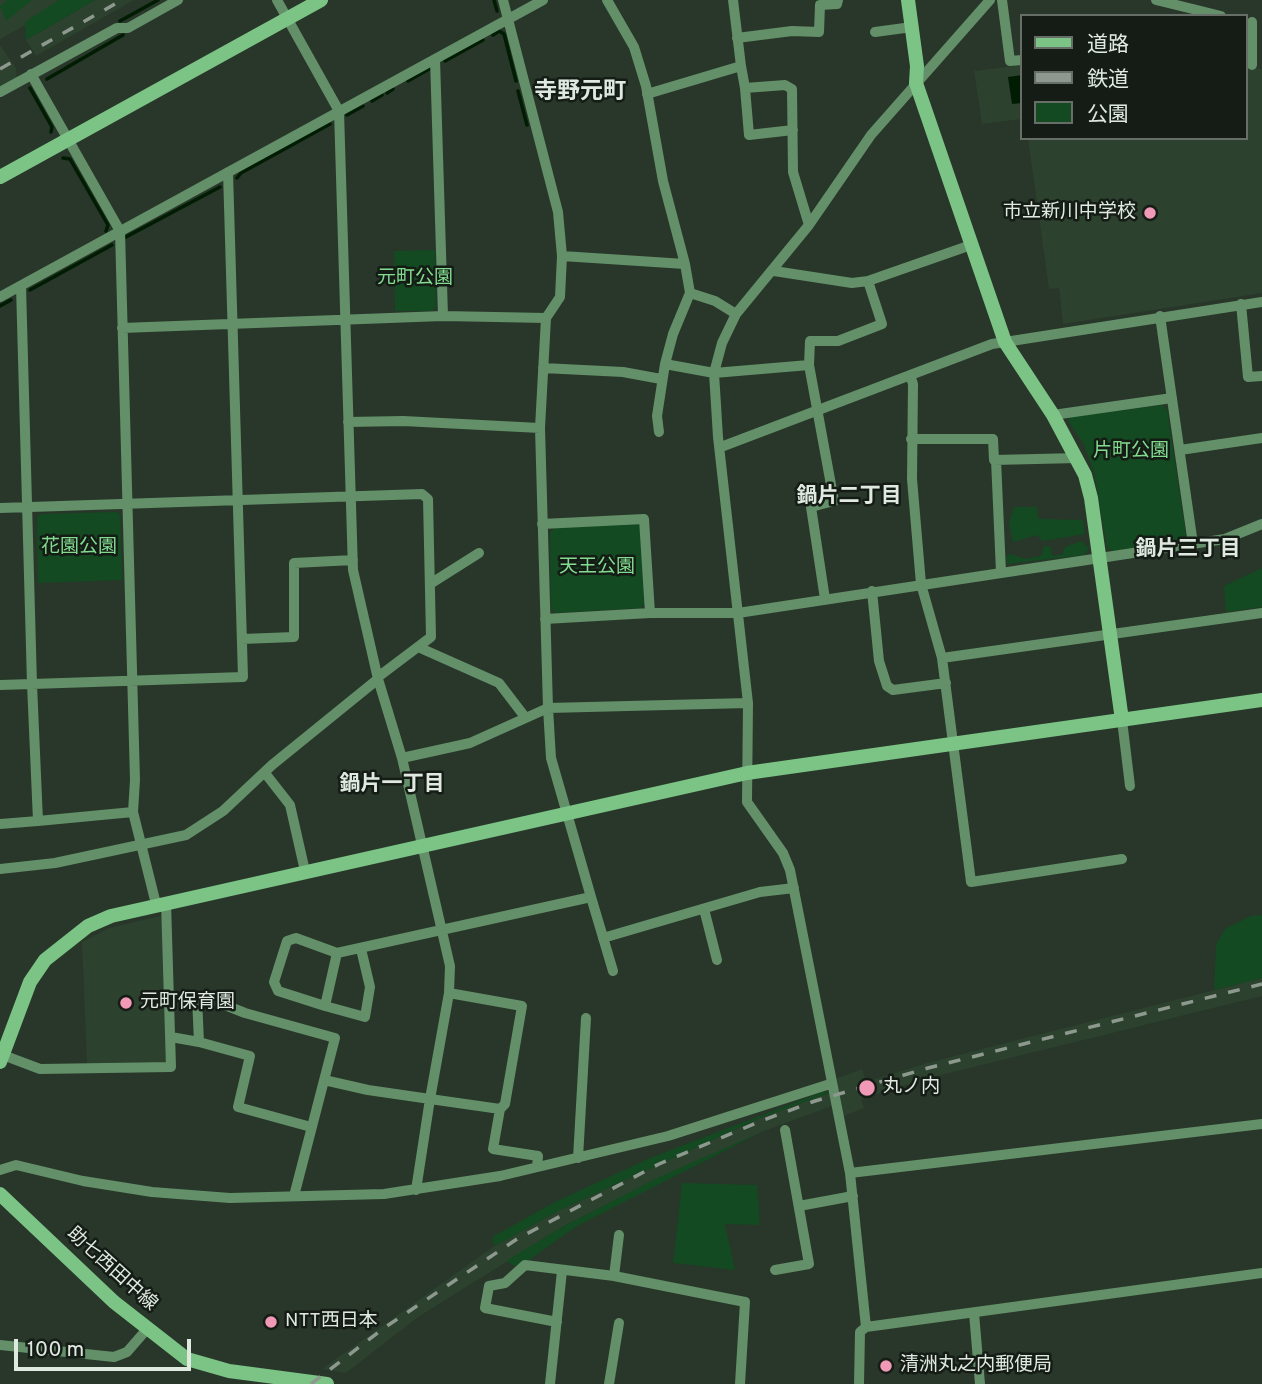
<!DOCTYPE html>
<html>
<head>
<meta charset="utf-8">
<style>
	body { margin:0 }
	#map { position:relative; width:1262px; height:1384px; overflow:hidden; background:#283729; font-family:Overpass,"Noto Sans JP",sans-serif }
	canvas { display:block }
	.legend { position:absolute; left:1020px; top:14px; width:228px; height:126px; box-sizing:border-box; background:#151c16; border:2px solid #666e67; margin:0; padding:9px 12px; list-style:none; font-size:21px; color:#dfe9e0 }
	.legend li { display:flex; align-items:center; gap:14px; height:35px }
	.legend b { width:35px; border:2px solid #666e67 }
	.scale { position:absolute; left:14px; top:1339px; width:177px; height:32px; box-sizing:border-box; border:4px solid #dfe9e0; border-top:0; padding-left:9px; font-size:21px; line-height:24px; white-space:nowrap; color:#dfe9e0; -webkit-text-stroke:5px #151c16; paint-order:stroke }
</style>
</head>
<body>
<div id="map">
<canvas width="1262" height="1384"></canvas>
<ul class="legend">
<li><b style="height:9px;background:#7bc486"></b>道路</li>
<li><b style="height:9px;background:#8d998e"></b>鉄道</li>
<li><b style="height:19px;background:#134a21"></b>公園</li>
</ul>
<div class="scale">100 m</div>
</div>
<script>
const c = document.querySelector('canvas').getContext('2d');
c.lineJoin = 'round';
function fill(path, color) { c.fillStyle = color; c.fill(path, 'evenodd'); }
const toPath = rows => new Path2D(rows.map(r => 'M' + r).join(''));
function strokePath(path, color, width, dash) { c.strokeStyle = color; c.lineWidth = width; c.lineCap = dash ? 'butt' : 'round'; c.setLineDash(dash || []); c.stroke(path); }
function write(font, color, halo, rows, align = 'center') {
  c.font = font + ' Overpass,"Noto Sans JP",sans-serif'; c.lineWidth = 5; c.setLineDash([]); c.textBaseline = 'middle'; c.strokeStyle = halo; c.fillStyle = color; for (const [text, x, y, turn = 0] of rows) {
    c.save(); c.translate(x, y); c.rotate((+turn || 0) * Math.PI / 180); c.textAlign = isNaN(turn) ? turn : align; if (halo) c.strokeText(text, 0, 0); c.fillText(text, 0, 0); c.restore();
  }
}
const built = toPath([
	[0,0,70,0,0,39],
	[95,0,134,0,36,56,26,40],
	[0,45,16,68,17,79,0,89],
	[1022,65,1022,119,982,124,974,71],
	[1246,67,1262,69,1262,293,1063,324,1059,288,1049,289,1028,138,1246,138],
	[160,916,165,919,169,1064,87,1064,82,942,109,928],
	[1262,978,1262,996,929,1078,861,1099,864,1108,841,1117,835,1079,862,1069,866,1082,927,1063],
	[829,1093,832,1106,764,1131,564,1226,418,1317,346,1373,322,1369,493,1247,560,1210,760,1118]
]);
const green = toPath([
	[8,0,32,0,6,21,0,6],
	[59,0,95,0,26,40,25,22],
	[435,250,436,307,432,311,395,311,394,251],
	[1162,405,1167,409,1186,536,1183,541,1112,551,1107,547,1094,472,1084,445,1068,421,1070,417],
	[1014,507,1037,507,1038,518,1042,519,1083,520,1085,534,1043,541,1037,535,1013,542,1009,523],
	[117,512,120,515,122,580,38,583,37,517,40,514],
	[637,523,641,527,645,603,641,608,556,613,551,608,550,533,554,528],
	[1082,541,1089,549,1084,555,1007,564,1006,557,1010,554,1026,559,1041,556,1044,546,1050,546,1053,556,1063,554,1065,547],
	[1262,568,1262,607,1226,612,1224,586],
	[1262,915,1262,978,1214,990,1216,945,1225,929,1251,916],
	[825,1091,829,1093,760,1118,560,1210,495,1246,492,1240,494,1236,553,1203,650,1158],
	[764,1131,577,1226,529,1260,515,1266,506,1261,564,1226,657,1178],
	[682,1183,757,1185,760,1225,725,1224,735,1270,673,1263]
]);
const water = toPath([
	[1022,75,1022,103,1012,104,1008,77]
]);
const stream = toPath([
	[494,0,497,11],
	[120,21,158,0],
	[493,35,499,31,504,34,516,81],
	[445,61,483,40],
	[47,79,123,35],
	[408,81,429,69],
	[30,88,52,127,51,132],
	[518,91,527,125],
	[387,93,393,89],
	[372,101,382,95],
	[347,115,363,106],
	[63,158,70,159,108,225,106,231],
	[237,178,241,173,330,124],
	[126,237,220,187],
	[30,290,112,245],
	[0,306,11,300]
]);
const street = toPath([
	[277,0,339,111,353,570,378,679,402,758,450,966,449,993],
	[1002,0,1010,61,1022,60],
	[1156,0,1221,16],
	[875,32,912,27],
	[737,38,792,31,819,32,820,5,837,4,838,0],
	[435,59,443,316],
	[1252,65,1252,22],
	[741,66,745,88,785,85,792,89,793,172,809,225],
	[31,74,120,231,135,780,133,812,156,904],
	[745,88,749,135,793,130],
	[0,92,117,28,128,28,178,0],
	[647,94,741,66,733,0],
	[562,256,685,264,663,181,646,86,634,47,607,0],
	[774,271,852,283,868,281,971,245],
	[21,286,32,684,243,677,228,172],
	[690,293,715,301,736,314],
	[0,297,543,0],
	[1241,304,1248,377,1262,376],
	[1160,316,1193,544],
	[122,328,443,316,546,318],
	[665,364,673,334,690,293,685,264],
	[543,368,623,372,661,379],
	[910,375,913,384,912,479,921,584,942,658,971,882,1122,859],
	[1053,415,1172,398],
	[348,422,403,421,540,428],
	[659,432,657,416,665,364,714,373,809,365],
	[911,439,993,439,994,460,1078,458],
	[721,447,992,344,1262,302],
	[1180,450,1262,438],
	[996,460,1001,572],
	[0,508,422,494,428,499,431,637,378,677],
	[542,524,644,519,650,613],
	[430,584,479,553],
	[872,591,879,661,887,686,893,690,946,683],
	[825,599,811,507,834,501,809,365,810,341,838,341,882,324,868,281],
	[545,619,650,613,738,613,1225,539,1262,524],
	[242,639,294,637,294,563,353,560],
	[418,647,499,683,525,717],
	[942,658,1262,613],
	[0,685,32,684,38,821,133,812],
	[1122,720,1130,786],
	[402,758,470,743,548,708,748,703],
	[265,773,290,805,305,871],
	[0,824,38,821],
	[0,869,55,863,186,835,223,811,272,765,378,679],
	[591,897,613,971],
	[704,909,717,960],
	[603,938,760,892,794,888],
	[361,949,370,987,365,1017,325,1006,337,953,591,897,551,758,548,708,540,428,546,318,560,297,562,256,558,212,503,0],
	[325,1006,278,991,274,982,287,941,296,938,337,953],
	[171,1037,199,1042],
	[0,1054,40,1069,171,1067,166,902],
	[324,1080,368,1090,430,1099,449,993,522,1006,505,1104,500,1109,430,1099,416,1190],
	[500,1109,493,1149,538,1156,537,1167],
	[578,1158,586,1018],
	[0,1170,16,1165,83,1181,152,1192,230,1198,384,1194,500,1176,668,1136,830,1084],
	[850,1173,1262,1124],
	[294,1196,335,1038,245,1013,207,998,197,998,199,1042,250,1056,238,1107,311,1127],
	[799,1206,853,1196],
	[775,1270,809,1264,785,1130],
	[614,1276,619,1235],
	[974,1313,980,1384],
	[557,1322,485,1308,489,1286,505,1283,525,1265,614,1276,745,1302,740,1384],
	[866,1327,1262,1273],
	[0,1345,114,1357,127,1352,147,1329],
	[550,1384,562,1271],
	[609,1384,619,1323],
	[859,1384,860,1332,866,1327,850,1173,790,870,783,853,747,802,748,703,718,437,714,373,722,343,736,314,809,225,871,135,990,0]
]);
const secondary = toPath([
	[908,0,917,66,916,83,1005,342,1053,415,1085,475,1091,498,1122,720],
	[0,177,321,0],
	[0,1062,30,982,45,960,88,926,111,916,747,773,1262,700],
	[0,1194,114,1302,187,1359,229,1371,327,1384]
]);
const rail = toPath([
	[0,69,122,0],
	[311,1384,384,1328,517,1239,659,1164,761,1121,815,1101,928,1068,1262,984]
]);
const markers = [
	[1150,213,7,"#f09ab7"],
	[126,1003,7,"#f09ab7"],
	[867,1088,9,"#f09ab7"],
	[271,1322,7,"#f09ab7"],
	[886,1366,7,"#f09ab7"]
];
const poiNames = [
	["市立新川中学校",1136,213,"right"],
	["元町保育園",140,1003],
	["丸ノ内",883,1088],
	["NTT西日本",285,1322],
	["清洲丸之内郵便局",900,1366]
];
const parkNames = [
	["元町公園",415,279],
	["片町公園",1131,452],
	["花園公園",79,548],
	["天王公園",597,568]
];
const streetNames = [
	["助七西田中線",111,1270,42]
];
const neighbourhoodNames = [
	["鍋片二丁目",849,498],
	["鍋片三丁目",1188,551],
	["鍋片一丁目",392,786]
];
const quarterNames = [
	["寺野元町",580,93]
];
fill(built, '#2c412e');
fill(green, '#134a21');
fill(water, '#001d03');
strokePath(stream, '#001d03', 3.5);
strokePath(street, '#638f69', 10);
strokePath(secondary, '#7bc486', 14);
strokePath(rail, '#8d998e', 3.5, [12, 12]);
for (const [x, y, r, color] of markers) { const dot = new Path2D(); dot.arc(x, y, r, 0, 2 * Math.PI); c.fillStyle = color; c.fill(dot); strokePath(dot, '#151c16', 2.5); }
write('19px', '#dfe9e0', '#151c16', poiNames, 'left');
write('19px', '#81dc8f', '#151c16', parkNames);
write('19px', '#dfe9e0', '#151c16', streetNames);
write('bold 21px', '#dfe9e0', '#151c16', neighbourhoodNames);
write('bold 23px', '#dfe9e0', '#151c16', quarterNames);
</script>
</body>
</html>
